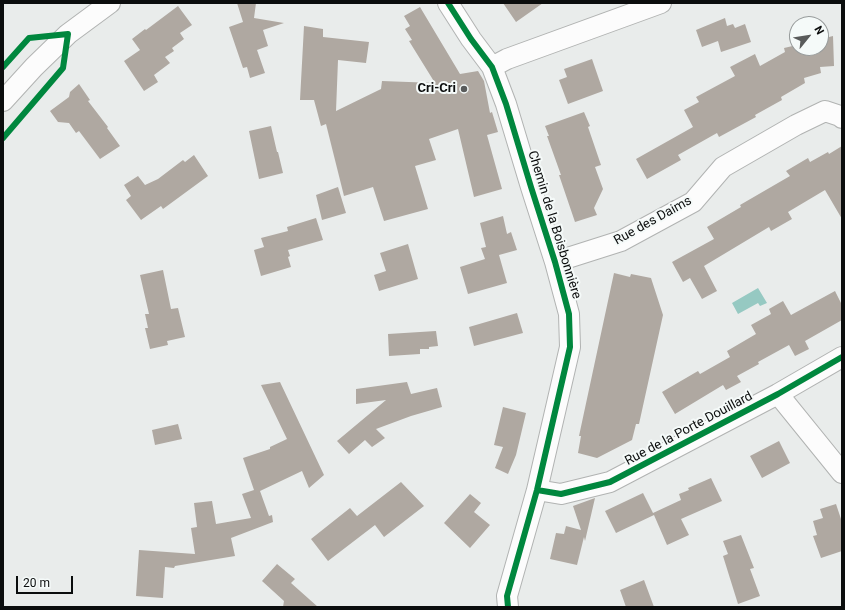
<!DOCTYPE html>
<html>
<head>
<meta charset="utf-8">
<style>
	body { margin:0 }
	#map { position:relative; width:845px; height:610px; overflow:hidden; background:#e9eceb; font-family:Roboto,sans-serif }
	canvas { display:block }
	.frame { position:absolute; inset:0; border:4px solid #0b0d0d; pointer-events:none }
	.north { position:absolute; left:789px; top:16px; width:40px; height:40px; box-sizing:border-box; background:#f5faf9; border:1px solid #979b9b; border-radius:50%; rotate:60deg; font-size:11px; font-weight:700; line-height:16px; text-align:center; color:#0b0d0d }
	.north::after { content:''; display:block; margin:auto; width:14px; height:18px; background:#595b5b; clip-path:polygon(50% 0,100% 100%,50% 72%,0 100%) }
	.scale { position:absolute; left:16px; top:576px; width:57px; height:18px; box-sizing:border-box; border:2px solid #0b0d0d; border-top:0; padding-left:5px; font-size:12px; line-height:14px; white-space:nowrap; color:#0b0d0d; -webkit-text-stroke:3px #f5faf9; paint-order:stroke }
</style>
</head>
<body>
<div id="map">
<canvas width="845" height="610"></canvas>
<div class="frame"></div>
<div class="north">N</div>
<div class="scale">20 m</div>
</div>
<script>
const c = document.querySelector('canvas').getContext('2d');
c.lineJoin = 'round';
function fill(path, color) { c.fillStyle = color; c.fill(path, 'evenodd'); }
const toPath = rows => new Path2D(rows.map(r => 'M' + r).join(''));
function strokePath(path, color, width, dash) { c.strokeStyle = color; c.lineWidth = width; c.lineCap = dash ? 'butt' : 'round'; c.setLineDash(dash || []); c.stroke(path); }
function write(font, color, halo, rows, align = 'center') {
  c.font = font + ' Roboto,sans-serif'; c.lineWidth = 4; c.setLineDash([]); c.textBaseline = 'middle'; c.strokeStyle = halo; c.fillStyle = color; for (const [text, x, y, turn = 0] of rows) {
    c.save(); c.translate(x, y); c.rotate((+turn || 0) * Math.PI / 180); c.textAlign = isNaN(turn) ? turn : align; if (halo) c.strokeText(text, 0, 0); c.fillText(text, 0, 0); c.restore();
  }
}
const water = toPath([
	[758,288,767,303,760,306,758,303,738,314,732,303]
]);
const building = toPath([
	[237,3,256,3,254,18,284,23,263,30,268,46,257,50,265,73,250,78,247,67,243,68,229,27,243,22],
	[503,3,543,3,516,22],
	[178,6,192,25,180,33,184,39,172,48,174,51,165,57,170,63,154,75,158,82,144,91,124,61,140,50,132,39,145,29,146,30],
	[420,7,460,74,478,71,484,81,490,113,492,112,498,132,487,135,502,189,474,197,458,129,429,139,436,160,415,166,428,209,384,221,373,187,344,196,326,124,321,126,314,100,300,100,304,26,323,29,323,37,369,42,366,63,338,60,336,111,381,89,382,81,435,83,409,41,412,40,405,29,410,26,404,16],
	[725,18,727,26,733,24,735,28,745,24,751,42,721,52,718,41,702,47,696,30],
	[833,36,834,66,820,67,821,73,804,78,805,83,781,97,782,100,755,115,756,117,719,137,717,133,678,155,681,160,647,179,636,159,693,127,684,110,699,102,696,97,735,76,730,67,755,54,760,66,785,52,784,48,797,45,797,48,821,48,821,39],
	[592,59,603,91,568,104,559,80,567,77,564,69],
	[79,84,90,100,88,101,108,127,107,128,120,146,100,159,79,131,76,133,69,123,58,122,50,111,69,97,70,92],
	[584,112,590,126,588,127,601,165,595,167,603,189,594,208,597,215,575,222,559,175,561,175,547,136,549,136,545,126],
	[271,126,277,152,278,152,283,173,259,179,249,131],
	[842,146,842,219,825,190,788,212,792,219,771,231,769,227,704,266,717,291,702,299,690,278,683,282,672,262,714,239,707,227,741,207,740,205,790,176,786,171,808,158,810,162,828,152,829,154],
	[194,155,208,176,163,209,161,206,141,220,126,200,131,196,124,185,138,176,145,185,158,179,183,160,185,162],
	[338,187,346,213,322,220,316,195],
	[503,216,507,234,511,232,517,250,499,255,507,283,468,294,460,267,485,259,481,248,486,247,480,223],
	[316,218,323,240,288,250,290,256,288,257,291,267,261,276,254,250,264,247,261,238,288,231,287,227],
	[408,244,418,279,379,291,374,275,386,271,380,253],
	[163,270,171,309,178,308,185,337,167,341,168,345,150,349,145,328,148,328,145,314,149,314,140,275],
	[614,273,630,277,631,274,651,278,663,315,639,424,636,424,632,440,597,458,578,453,581,436,579,436],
	[835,291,842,305,842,320,805,341,809,349,795,356,789,345,758,362,759,364,737,376,741,382,726,390,723,385,675,414,662,392,698,371,700,374,730,357,727,351,756,334,751,325,771,314,769,309,783,301,791,315],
	[517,313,523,333,474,346,469,327],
	[436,331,438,346,429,347,429,349,420,349,420,354,389,356,388,334],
	[280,382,324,475,309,488,302,471,260,491,269,516,272,515,273,522,231,538,235,556,175,566,174,568,165,567,163,598,136,596,139,550,195,554,191,528,197,527,194,503,212,501,216,524,251,518,242,494,254,490,243,458,270,449,270,447,287,439,261,385],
	[407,382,411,394,437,388,442,407,411,416,376,429,385,438,372,447,365,440,349,454,337,441,386,400,356,404,356,389],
	[503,407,526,413,516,455,508,474,495,468,503,447,494,445],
	[178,424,182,439,155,445,152,430],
	[779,441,790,463,762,478,750,456],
	[711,478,722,501,681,519,689,535,667,545,654,515,616,533,605,511,643,493,653,513,681,500,679,494,689,490,688,488],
	[401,482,424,506,384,537,375,525,328,561,311,539,350,508,357,516],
	[470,494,481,503,474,512,490,525,470,548,444,523],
	[595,498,585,541,584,537,577,565,550,559,556,533,564,534,566,526,581,530,573,506],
	[836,504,842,522,842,551,821,558,813,536,817,535,813,521,823,518,820,509],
	[741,535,754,568,750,569,760,596,738,604,723,556,728,554,723,541],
	[277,564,295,579,291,583,318,607,283,607,284,601,262,581],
	[644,580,654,607,626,607,620,590]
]);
const minor = toPath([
	[448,3,471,39,492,67,506,104,531,187,555,262,569,314,570,347,537,490,507,596,508,607],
	[492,67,507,59,661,3],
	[3,101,34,67,68,34,110,3],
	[555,262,621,241,693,202,723,167,796,125,825,111,840,116,842,118],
	[778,394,842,473],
	[537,490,561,494,610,482,778,394,842,357]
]);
const cycleway = toPath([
	[448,3,471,39,492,67,506,104,531,187,555,262,569,314,570,347,537,490,507,596,508,607],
	[3,67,29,38,68,34,63,68,3,138],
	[537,490,561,494,610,482,778,394,842,357]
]);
const markers = [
	[464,89,4,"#595b5b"]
];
const poiNames = [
	["Cri-Cri",456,89]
];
const streetNames = [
	["Rue des Daims",653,221,-29],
	["Chemin de la Boisbonnière",554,225,73],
	["Rue de la Porte Douillard",689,429,-28]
];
fill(water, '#96c9c2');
fill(building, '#afa8a1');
strokePath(minor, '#b1b3b2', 22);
strokePath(minor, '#fcfcfc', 20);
strokePath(cycleway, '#00873e', 6);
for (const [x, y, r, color] of markers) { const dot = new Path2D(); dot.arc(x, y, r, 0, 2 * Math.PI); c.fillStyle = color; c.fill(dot); strokePath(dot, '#f5faf9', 1.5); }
write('bold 13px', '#0b0d0d', '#f5faf9', poiNames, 'right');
write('13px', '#0b0d0d', '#f5faf9', streetNames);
</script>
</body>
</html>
